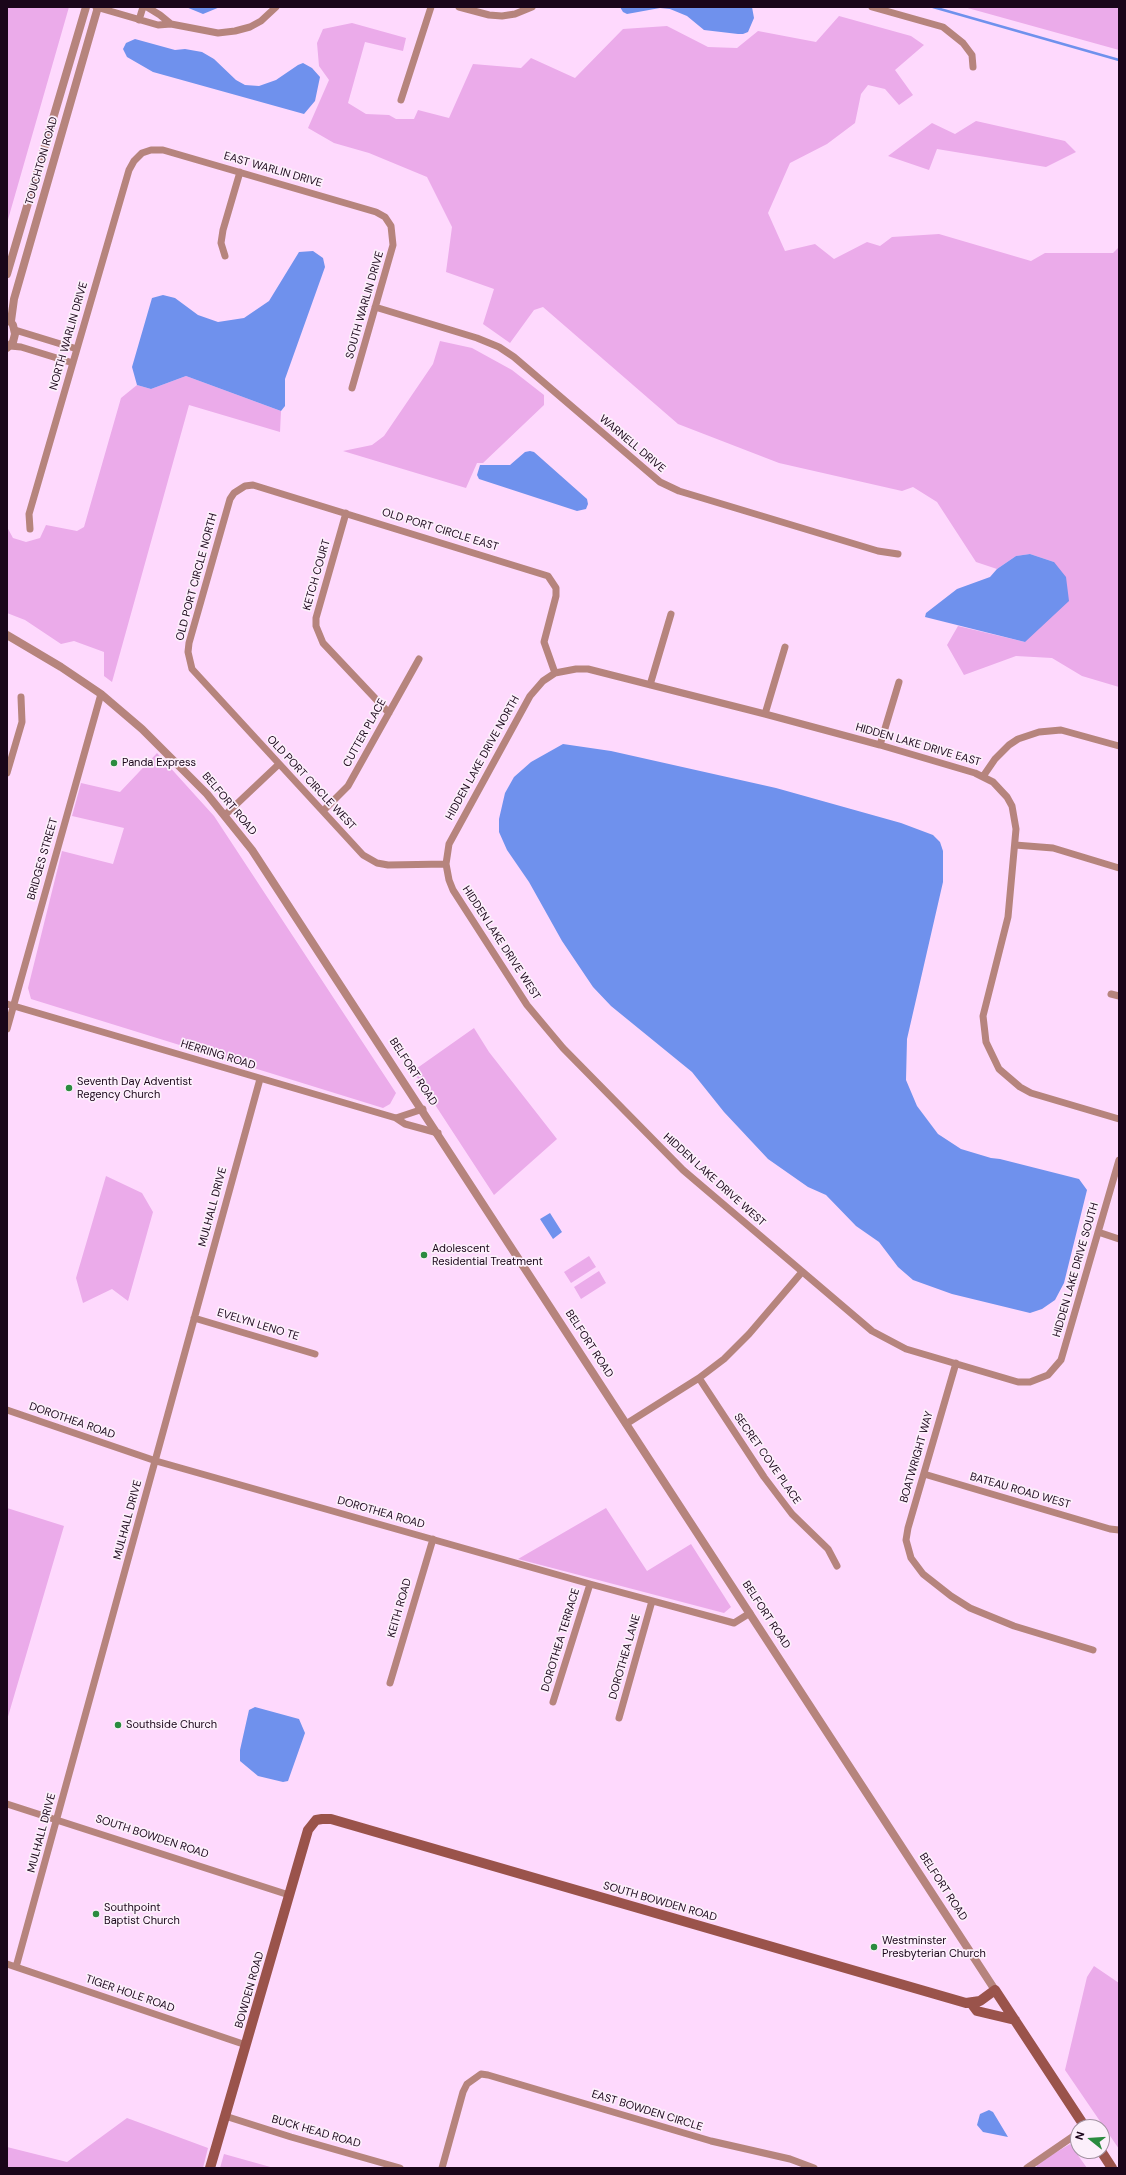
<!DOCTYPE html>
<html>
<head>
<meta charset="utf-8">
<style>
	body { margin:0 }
	#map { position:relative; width:1126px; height:2175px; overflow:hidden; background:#fed9fd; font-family:"DM Sans",sans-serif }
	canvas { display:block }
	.frame { position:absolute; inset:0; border:8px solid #1a061a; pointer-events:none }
	.north { position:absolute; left:1070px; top:2119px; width:40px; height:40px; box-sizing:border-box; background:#fceffb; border:1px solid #a292a1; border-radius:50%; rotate:287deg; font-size:11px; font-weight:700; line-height:16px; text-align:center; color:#1a061a }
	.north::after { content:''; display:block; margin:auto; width:14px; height:18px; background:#2a8b3f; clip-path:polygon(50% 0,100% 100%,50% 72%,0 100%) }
</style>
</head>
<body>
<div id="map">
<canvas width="1126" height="2175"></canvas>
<div class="frame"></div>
<div class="north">N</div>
</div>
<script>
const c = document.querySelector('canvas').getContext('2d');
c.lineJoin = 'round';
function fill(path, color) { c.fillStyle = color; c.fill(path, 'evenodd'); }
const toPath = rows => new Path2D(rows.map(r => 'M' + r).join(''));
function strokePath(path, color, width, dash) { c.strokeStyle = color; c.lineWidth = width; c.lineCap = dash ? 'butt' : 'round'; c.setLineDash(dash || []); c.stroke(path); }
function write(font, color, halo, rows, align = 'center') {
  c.font = font + ' "DM Sans",sans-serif'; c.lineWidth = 3.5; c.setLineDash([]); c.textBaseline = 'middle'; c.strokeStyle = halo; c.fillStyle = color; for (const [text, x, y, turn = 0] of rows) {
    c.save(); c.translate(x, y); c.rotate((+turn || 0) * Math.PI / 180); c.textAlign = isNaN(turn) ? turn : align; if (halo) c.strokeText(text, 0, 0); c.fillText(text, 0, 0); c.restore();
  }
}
const green = toPath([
	[7,7,69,7,7,223],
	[964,7,1119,7,1119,50],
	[839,16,911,36,924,45,895,70,913,95,899,105,885,89,868,85,861,94,855,123,827,144,790,163,768,213,785,251,815,244,834,259,867,242,880,246,892,237,939,234,1031,261,1045,253,1113,253,1119,247,1119,687,1082,676,1052,658,1016,656,964,675,947,645,958,626,1025,642,1054,562,1030,554,1016,556,997,569,976,562,937,502,913,487,902,491,779,463,678,424,543,307,534,310,510,343,483,324,494,289,446,272,452,227,427,177,369,153,334,143,308,128,329,80,319,66,317,43,323,29,352,23,406,38,403,51,365,42,348,103,366,114,389,115,396,119,414,119,418,110,449,118,473,64,521,68,531,58,575,78,623,29,667,26,708,47,737,48,758,31,816,42],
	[976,121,1065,141,1076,152,1046,167,937,149,929,170,888,156,932,123,955,134],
	[440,341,472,348,512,370,544,395,544,405,483,463,477,463,466,488,343,451,372,445,384,436,433,364],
	[186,376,281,411,280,432,189,405,112,682,104,676,104,652,74,641,61,644,25,620,7,613,7,527,13,538,26,542,40,538,46,525,77,531,84,527,121,398,137,385,151,389],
	[157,753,214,816,396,1093,390,1104,383,1108,31,999,28,988,62,851,113,864,124,828,72,816,81,783,120,792],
	[474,1028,489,1052,557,1139,494,1195,413,1071],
	[106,1176,142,1193,153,1212,128,1301,112,1289,83,1303,76,1278],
	[589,1256,596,1267,571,1283,564,1272],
	[599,1271,606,1283,581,1299,574,1287],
	[7,1508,64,1526,7,1720],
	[606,1508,647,1571,691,1544,731,1607,724,1613,518,1559],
	[1094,1966,1119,1983,1119,2149,1065,2070,1087,1977],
	[127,2118,208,2148,203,2168,7,2168,7,2147,67,2162],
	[1070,2144,1087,2168,1036,2168,1038,2163],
	[224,2154,274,2168,220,2168]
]);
const water = toPath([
	[186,7,220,7,203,14],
	[620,7,752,7,754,18,748,32,743,34,738,34,704,30,687,16,670,9,660,8,627,14,623,12],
	[135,39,175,50,185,49,202,52,214,59,236,80,245,85,259,86,276,80,298,65,303,63,312,68,320,77,315,101,304,114,153,72,127,57,123,49,126,43],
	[313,251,323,258,325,267,285,379,285,406,281,411,186,376,151,389,137,385,132,367,152,298,163,295,175,298,198,315,218,322,244,318,269,301,299,252],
	[530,451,534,452,587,499,588,504,586,509,577,511,479,479,477,475,480,465,510,465,525,452],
	[1030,554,1054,562,1066,577,1069,601,1025,642,925,617,926,613,957,589,990,577,997,569,1016,556],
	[563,744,611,751,776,788,901,823,933,835,940,842,943,851,943,882,907,1039,906,1080,917,1106,938,1134,961,1149,991,1158,1000,1159,1079,1179,1087,1190,1064,1283,1055,1300,1042,1309,1030,1313,952,1294,913,1280,898,1267,879,1242,856,1226,826,1195,808,1187,768,1159,724,1112,692,1072,611,1006,593,987,562,941,529,882,507,850,499,832,499,819,505,793,514,777,531,762],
	[550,1213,562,1232,553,1239,540,1219],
	[255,1707,299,1719,305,1733,288,1781,283,1782,258,1776,240,1761,240,1750,249,1710],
	[989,2110,993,2112,1008,2137,983,2132,977,2125,980,2114]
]);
const stream = toPath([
	[933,7,1119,60]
]);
const minor = toPath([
	[96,7,158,25,171,24,218,33,235,31,250,27,261,21,276,7],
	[147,7,160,15,171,24],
	[459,7,489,15,502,16,515,14,532,7],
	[872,7,943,27,963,43,972,55,973,67],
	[139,20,143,7],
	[401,100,431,7],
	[225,256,221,243,223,230,240,172],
	[375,307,477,338,499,347,514,357,660,482,679,491,878,551,898,554],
	[15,330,77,349],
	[10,346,21,347,73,363],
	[346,513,316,618,316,626,323,643,389,713],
	[30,529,29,514,129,170,134,161,142,153,151,150,163,150,376,212,385,217,391,226,393,245,352,388],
	[650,685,671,614],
	[765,714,785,647],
	[880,745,899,682],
	[7,773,22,722,21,697],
	[984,775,995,759,1009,745,1018,739,1039,732,1061,730,1119,746],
	[323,811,348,786,419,659],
	[225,815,279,764],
	[1015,845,1053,848,1119,868],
	[446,864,388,865,377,863,363,855,192,669,188,652,189,643,230,499,234,493,245,486,253,485,548,576,556,588,556,596,544,642,555,673],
	[1111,994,1119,996],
	[7,1004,396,1118,423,1109],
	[7,1029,101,694],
	[396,1118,405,1124,438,1133],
	[1119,1119,1031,1093,1020,1087,999,1069,986,1042,983,1016,1008,917,1016,829,1012,806,1007,797,993,782,975,773,880,745,765,714,588,669,576,669,555,673,543,681,530,696,449,844,446,864,449,880,453,890,527,1005,563,1048,683,1170,872,1331,906,1349,1018,1382,1030,1382,1048,1375,1061,1360,1119,1160],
	[1098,1232,1119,1239],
	[194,1318,315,1354],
	[956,1363,908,1528,906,1540,911,1558,923,1574,951,1596,970,1608,1014,1626,1093,1650],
	[699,1378,764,1477,792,1514,828,1549,837,1566],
	[7,1410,156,1461,590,1584,734,1623,750,1613],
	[626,1424,699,1378,724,1359,749,1334,802,1272],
	[924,1474,1110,1529,1119,1530],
	[390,1683,433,1539],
	[553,1702,590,1584],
	[619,1718,652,1601],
	[7,1804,289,1895],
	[7,1964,246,2045],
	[16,1967,260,1079],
	[225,2116,291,2137,400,2168],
	[442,2168,463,2092,467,2084,481,2074,488,2075,711,2141,790,2159,814,2168],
	[1027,2168,1078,2133]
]);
const tertiary = toPath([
	[7,274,86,7],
	[11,321,14,299,98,7],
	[7,348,13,342,15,334,13,325,8,318],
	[7,635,61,667,101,694,142,729,207,794,252,850,995,1990]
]);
const secondary = toPath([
	[971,2003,977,2011,1015,2020],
	[1101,2151,1112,2168],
	[210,2168,308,1830,316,1820,322,1819,331,1819,966,2003,980,2001,995,1990,1085,2127]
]);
const markers = [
	[114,763,4,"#2a8b3f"],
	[69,1088,4,"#2a8b3f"],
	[424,1255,4,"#2a8b3f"],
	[118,1725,4,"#2a8b3f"],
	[96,1914,4,"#2a8b3f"],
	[874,1947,4,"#2a8b3f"]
];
const streetNames = [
	["TOUCHTON ROAD",42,161,-74],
	["EAST WARLIN DRIVE",273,170,16],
	["SOUTH WARLIN DRIVE",365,305,-74],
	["NORTH WARLIN DRIVE",69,336,-74],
	["WARNELL DRIVE",632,444,40],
	["OLD PORT CIRCLE EAST",440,530,17],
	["KETCH COURT",317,575,-74],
	["OLD PORT CIRCLE NORTH",197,577,-75],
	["CUTTER PLACE",365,733,-61],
	["HIDDEN LAKE DRIVE EAST",918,745,16],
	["HIDDEN LAKE DRIVE NORTH",483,758,-61],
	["OLD PORT CIRCLE WEST",311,783,47],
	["BELFORT ROAD",229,804,50],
	["BRIDGES STREET",43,859,-74],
	["HIDDEN LAKE DRIVE WEST",501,943,57],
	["HERRING ROAD",218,1055,17],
	["BELFORT ROAD",413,1072,57],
	["HIDDEN LAKE DRIVE WEST",714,1180,42],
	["MULHALL DRIVE",213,1207,-75],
	["HIDDEN LAKE DRIVE SOUTH",1076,1270,-74],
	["EVELYN LENO TE",258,1325,17],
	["BELFORT ROAD",589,1344,57],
	["DOROTHEA ROAD",72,1421,19],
	["BOATWRIGHT WAY",917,1457,-74],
	["SECRET COVE PLACE",767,1459,55],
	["BATEAU ROAD WEST",1020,1491,16],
	["DOROTHEA ROAD",381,1513,16],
	["MULHALL DRIVE",128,1520,-75],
	["KEITH ROAD",400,1608,-74],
	["BELFORT ROAD",766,1615,57],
	["DOROTHEA TERRACE",561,1640,-73],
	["DOROTHEA LANE",625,1657,-74],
	["MULHALL DRIVE",42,1833,-75],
	["SOUTH BOWDEN ROAD",152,1837,18],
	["BELFORT ROAD",943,1887,57],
	["SOUTH BOWDEN ROAD",660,1902,16],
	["BOWDEN ROAD",250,1990,-74],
	["TIGER HOLE ROAD",130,1994,19],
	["EAST BOWDEN CIRCLE",647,2111,17],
	["BUCK HEAD ROAD",316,2132,16]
];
const poiNames = [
	["Panda Express",122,763],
	["Seventh Day Adventist",77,1082],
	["Regency Church",77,1095],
	["Adolescent",432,1249],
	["Residential Treatment",432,1262],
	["Southside Church",126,1725],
	["Southpoint",104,1908],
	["Baptist Church",104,1921],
	["Westminster",882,1941],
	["Presbyterian Church",882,1954]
];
fill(green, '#ebabea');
fill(water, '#6f91ed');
strokePath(stream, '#6f91ed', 2.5);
strokePath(minor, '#b6847d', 7);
strokePath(tertiary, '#b6847d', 8);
strokePath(secondary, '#9a534b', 10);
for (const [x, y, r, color] of markers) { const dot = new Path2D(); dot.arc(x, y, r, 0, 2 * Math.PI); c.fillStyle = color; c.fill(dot); strokePath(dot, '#fceffb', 1.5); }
write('11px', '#1a061a', '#fceffb', streetNames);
write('11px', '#1a061a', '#fceffb', poiNames, 'left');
</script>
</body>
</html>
